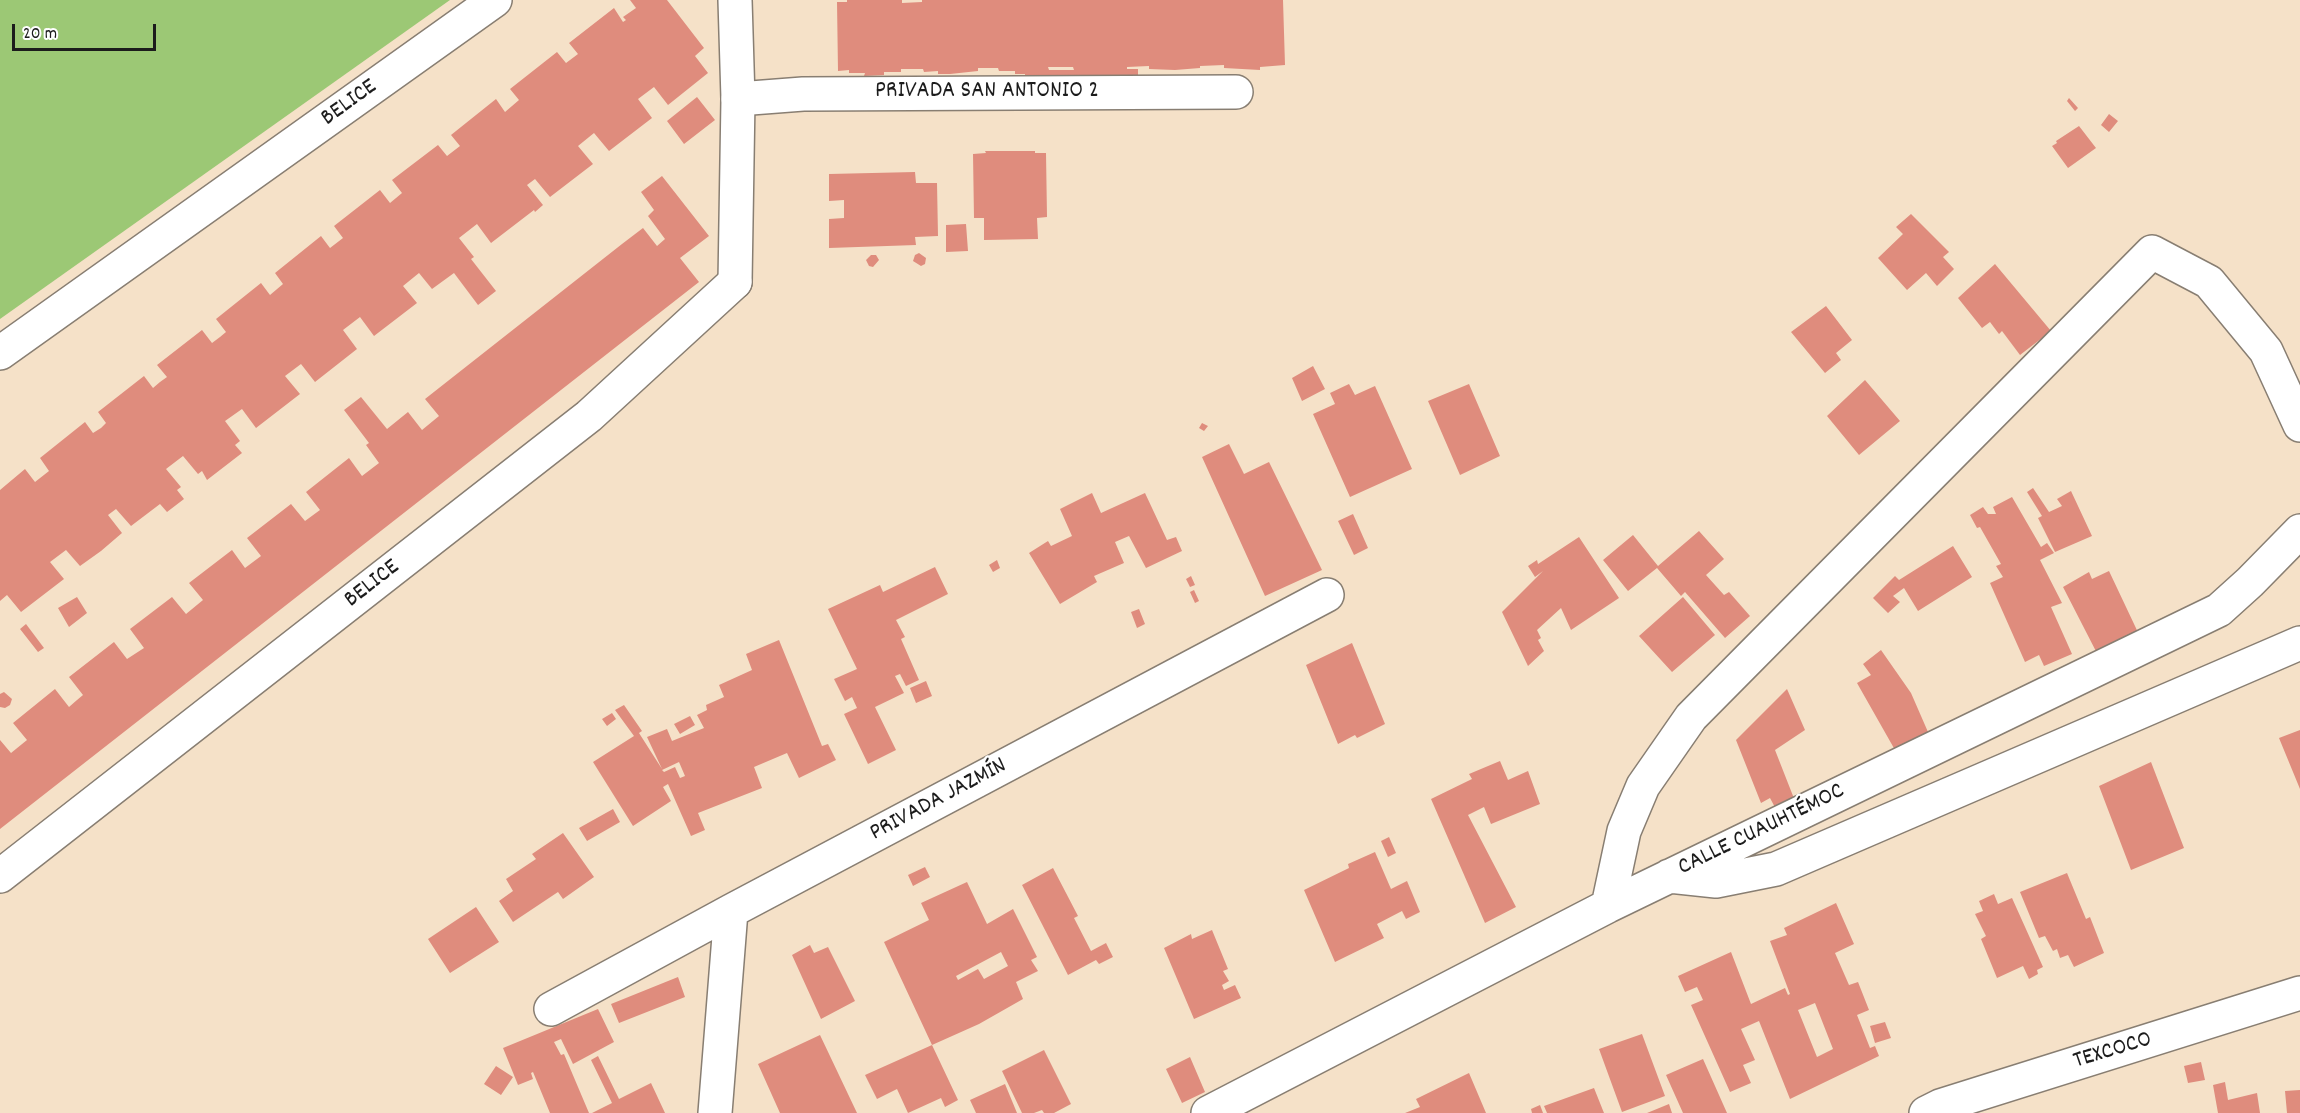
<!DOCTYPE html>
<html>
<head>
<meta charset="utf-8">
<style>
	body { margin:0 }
	#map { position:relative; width:2300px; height:1113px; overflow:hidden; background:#f5e1c8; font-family:Dekko,sans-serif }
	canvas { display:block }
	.scale { position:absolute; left:12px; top:24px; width:144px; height:27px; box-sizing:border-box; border:3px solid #1c1c1c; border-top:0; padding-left:8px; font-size:18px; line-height:21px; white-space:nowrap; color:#1c1c1c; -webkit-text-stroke:4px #fff; paint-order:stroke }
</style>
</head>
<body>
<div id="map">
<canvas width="2300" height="1113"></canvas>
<div class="scale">20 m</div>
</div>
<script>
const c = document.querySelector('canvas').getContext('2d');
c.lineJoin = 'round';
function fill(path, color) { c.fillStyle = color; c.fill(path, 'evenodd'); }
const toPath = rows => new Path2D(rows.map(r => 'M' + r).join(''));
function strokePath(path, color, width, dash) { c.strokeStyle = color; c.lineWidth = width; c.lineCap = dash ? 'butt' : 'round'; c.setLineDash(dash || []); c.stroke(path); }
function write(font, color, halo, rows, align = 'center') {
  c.font = font + ' Dekko,sans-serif'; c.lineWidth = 4.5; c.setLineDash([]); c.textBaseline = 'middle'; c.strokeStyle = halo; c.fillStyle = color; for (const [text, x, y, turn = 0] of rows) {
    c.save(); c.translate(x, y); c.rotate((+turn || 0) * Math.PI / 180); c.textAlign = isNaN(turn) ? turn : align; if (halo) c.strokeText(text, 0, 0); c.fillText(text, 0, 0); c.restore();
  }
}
const green = toPath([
	[0,0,450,0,0,319]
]);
const building = toPath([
	[630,0,667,0,704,48,695,56,708,73,668,105,654,87,638,99,652,118,609,151,594,133,578,146,593,164,550,197,535,179,527,185,543,205,535,212,534,210,491,243,477,224,459,238,474,257,471,259,496,291,478,305,454,273,432,289,419,273,403,286,417,303,374,336,360,317,343,330,357,349,315,382,301,364,285,376,300,394,256,428,242,409,225,421,240,441,235,445,242,453,207,480,202,471,198,474,183,456,166,469,181,487,177,490,184,499,167,512,160,504,131,526,116,509,108,515,122,533,101,551,80,566,66,550,50,562,64,579,21,612,7,595,0,601,0,490,25,469,35,482,49,471,40,458,85,422,93,433,101,428,106,423,98,412,144,376,153,388,160,382,167,377,157,365,202,330,212,343,220,337,226,332,216,319,261,283,270,295,283,284,275,273,321,236,330,248,343,238,334,226,380,190,390,203,402,193,392,180,438,145,447,156,460,146,451,135,496,99,505,112,519,100,510,89,557,52,566,63,578,54,569,43,614,8,623,22,626,20,623,17,636,8],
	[847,0,902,0,902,3,922,2,922,0,1283,0,1285,65,1260,67,1260,70,1224,68,1224,65,1200,66,1200,68,1175,70,1149,69,1149,66,1127,67,1127,69,1138,69,1138,85,1025,87,1025,74,1015,74,1015,71,999,71,998,68,978,68,978,71,950,74,938,74,938,71,924,72,923,69,901,69,901,72,884,72,884,75,864,76,865,73,849,73,849,70,838,71,837,2,847,2],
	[1048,67,1073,67,1074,70,1049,70],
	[697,97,715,120,684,144,667,121],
	[2069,98,2078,108,2075,111,2067,101],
	[2109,114,2118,121,2109,132,2101,125],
	[2079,126,2096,148,2068,168,2052,146,2057,143,2056,141],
	[985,151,1035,151,1035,153,1046,153,1047,217,1037,218,1038,239,984,240,984,218,974,218,973,154,986,153],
	[915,172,916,183,937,183,938,236,915,237,916,245,829,248,829,219,844,218,844,200,829,201,829,174],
	[662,176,709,236,680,258,699,282,0,829,0,740,11,753,27,740,13,723,55,689,69,707,77,700,83,695,69,677,114,642,127,659,144,648,130,629,172,597,186,614,203,600,189,583,232,550,245,568,261,556,247,538,291,504,305,521,320,510,306,492,349,458,362,476,379,463,366,445,369,443,344,410,361,397,387,429,408,412,422,430,439,416,425,399,622,244,643,228,657,246,665,239,648,216,654,210,641,192],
	[1911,214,1949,252,1943,257,1954,269,1937,286,1926,273,1907,290,1878,258,1903,234,1896,227],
	[966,224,968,251,946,252,946,225],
	[919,253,926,258,925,264,921,266,913,261,915,255],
	[871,255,876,255,879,260,873,267,869,266,866,260],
	[1995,264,2051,331,2020,355,2002,331,1999,334,1990,322,1982,328,1958,298],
	[1826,306,1852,340,1836,353,1841,360,1825,373,1791,332],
	[1313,366,1325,389,1302,401,1292,378],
	[1865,380,1900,421,1859,455,1827,416],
	[1349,384,1355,395,1375,386,1412,469,1350,497,1313,414,1335,404,1330,393],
	[1469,384,1500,456,1460,475,1428,401],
	[1202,423,1208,426,1204,431,1199,428],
	[1229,444,1244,474,1269,462,1322,570,1265,596,1202,457],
	[2033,488,2049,512,2062,506,2057,499,2071,491,2092,536,2055,552,2038,518,2042,516,2027,492],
	[1092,493,1101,513,1145,493,1167,540,1176,537,1182,551,1146,568,1129,536,1115,542,1124,563,1094,576,1097,582,1060,604,1029,553,1048,541,1051,546,1072,536,1060,509],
	[2012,497,2041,547,2047,543,2054,553,2040,560,2062,603,2051,607,2072,654,2044,666,2039,655,2025,662,1990,583,2003,577,1996,566,2001,564,1980,527,1977,528,1970,515,1983,507,1988,514,1996,514,1993,507],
	[1353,514,1368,548,1354,555,1338,521],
	[1699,531,1724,559,1706,575,1724,595,1729,592,1750,616,1725,638,1685,592,1681,596,1657,568,1628,591,1603,560,1633,535,1658,566],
	[1579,537,1619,598,1571,630,1561,608,1537,630,1541,638,1538,640,1544,651,1528,666,1502,612,1543,571,1535,577,1528,566,1537,560,1538,564],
	[1953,546,1972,577,1918,611,1904,588,1893,596,1900,602,1888,613,1873,598,1895,576,1899,580],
	[997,560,1000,568,993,572,989,565],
	[935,567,948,594,896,620,905,637,901,639,919,680,906,686,900,674,895,676,904,693,875,707,896,750,868,764,844,714,857,708,852,697,845,701,834,679,857,669,828,609,880,585,883,592],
	[2109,571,2143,643,2102,663,2063,587,2089,572,2092,579],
	[1191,576,1195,585,1190,587,1186,579],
	[1194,590,1199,601,1195,603,1190,592],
	[77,597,87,613,69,627,58,608],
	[1683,597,1715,635,1672,672,1639,636],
	[1139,609,1145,624,1137,628,1131,612],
	[26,624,44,648,38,652,20,629],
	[779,640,822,746,828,744,836,760,799,778,787,753,754,767,762,788,698,813,705,830,691,836,668,784,663,787,671,801,633,826,593,762,634,736,615,710,624,705,642,731,639,733,662,769,647,737,667,729,672,741,704,728,697,715,707,710,706,705,724,697,719,685,752,670,746,654],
	[679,762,685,776,680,778,675,767,664,772,662,770],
	[1352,643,1385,724,1357,738,1355,735,1338,744,1306,665],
	[1881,650,1911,693,1928,732,1895,750,1857,683,1871,675,1863,664],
	[926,681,932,696,916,703,910,688],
	[1787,689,1805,730,1775,750,1804,824,1778,813,1770,798,1761,803,1736,740],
	[4,692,12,699,10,705,5,708,0,707,0,694],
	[612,713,616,719,607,726,602,719],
	[690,716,695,725,680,734,674,724],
	[2300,730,2300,789,2279,738],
	[1500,761,1508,780,1528,771,1540,804,1491,824,1484,807,1468,815,1516,907,1485,923,1431,799,1472,779,1469,774],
	[2151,762,2184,848,2131,870,2099,786],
	[613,809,620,822,587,841,579,828],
	[563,833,594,877,563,899,558,892,513,922,499,901,513,891,506,879,536,859,532,854],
	[1389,837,1396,853,1388,857,1381,841],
	[1375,852,1391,889,1407,881,1420,912,1406,919,1402,911,1377,924,1384,938,1335,962,1304,890,1349,868,1348,864],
	[925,867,930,877,913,886,908,875],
	[1053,868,1078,916,1074,918,1091,951,1106,943,1113,957,1099,964,1096,960,1068,975,1022,885],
	[2067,873,2086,919,2090,917,2104,953,2074,967,2068,955,2060,958,2057,949,2053,951,2045,936,2039,938,2020,892],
	[967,882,987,924,1013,909,1037,957,1031,960,1038,971,1016,982,1023,999,979,1024,932,1045,884,942,929,920,921,903],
	[1001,952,1008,966,984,979,978,969,958,980,956,976],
	[1994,894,1998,904,2012,898,2043,967,2037,970,2038,974,2029,979,2023,966,1997,978,1981,939,1986,936,1975,914,1983,911,1979,901],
	[1836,903,1854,944,1835,953,1849,985,1858,982,1869,1010,1857,1015,1870,1048,1875,1046,1879,1056,1790,1099,1759,1021,1741,1029,1755,1060,1743,1065,1751,1083,1730,1092,1691,1005,1703,1000,1697,987,1685,992,1678,976,1731,952,1751,1004,1785,988,1788,995,1790,994,1770,941,1787,935,1784,928],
	[1815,1003,1833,1049,1817,1057,1798,1010],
	[476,907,499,942,450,973,428,939],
	[1212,930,1228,969,1223,971,1229,981,1222,985,1224,990,1235,985,1241,998,1194,1019,1164,948,1191,934,1192,939],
	[810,945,814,953,828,947,855,1001,821,1019,792,955],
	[678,977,685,997,619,1023,611,1004],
	[598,1009,614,1042,573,1064,561,1039,554,1042,561,1055,564,1054,589,1113,550,1113,533,1072,531,1073,533,1079,518,1085,503,1048],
	[1885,1022,1891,1038,1875,1043,1870,1026],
	[1642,1034,1665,1096,1622,1112,1599,1049],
	[820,1035,857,1113,780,1113,758,1064],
	[932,1045,958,1100,945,1107,941,1098,908,1113,897,1089,877,1099,865,1075],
	[1044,1050,1071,1104,1054,1113,1044,1113,1042,1110,1034,1113,1022,1113,1002,1071],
	[598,1056,619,1099,651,1083,665,1113,592,1113,612,1103,591,1060],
	[1190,1057,1205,1092,1182,1103,1166,1069],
	[1703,1059,1727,1113,1683,1113,1666,1075],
	[2201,1062,2205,1080,2188,1083,2184,1066],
	[496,1066,513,1077,501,1095,484,1084],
	[1469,1073,1486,1113,1405,1113,1420,1107,1416,1099],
	[2225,1082,2228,1100,2257,1093,2260,1113,2218,1113,2213,1085],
	[1005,1084,1017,1113,976,1113,970,1100],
	[1594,1088,1604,1113,1547,1113,1544,1106],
	[2300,1090,2300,1113,2287,1113,2285,1091],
	[1669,1104,1672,1113,1647,1113],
	[1540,1105,1543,1113,1532,1113,1531,1109]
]);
const minor = toPath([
	[738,99,803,94,1236,92],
	[0,353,495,0],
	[0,876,589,416,735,282],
	[1669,876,1716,881,1776,869,2300,643],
	[1608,906,1624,831,1643,786,1691,717,2152,252,2209,282,2266,351,2300,425],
	[551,1009,731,911,1327,595],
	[715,1113,731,911],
	[1208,1113,1608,906,2219,610,2250,582,2300,531],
	[1926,1113,1940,1106,2300,993]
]);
const tertiary = toPath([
	[735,0,738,99,735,282]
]);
const streetNames = [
	["PRIVADA SAN ANTONIO 2",987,93],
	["BELICE",350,104,-36],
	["BELICE",373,585,-38],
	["PRIVADA JAZMÍN",939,801,-28],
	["CALLE CUAUHTÉMOC",1762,831,-26],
	["TEXCOCO",2113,1052,-17]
];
fill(green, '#9cc875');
fill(building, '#df8c7d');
strokePath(minor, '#887e72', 36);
strokePath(tertiary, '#887e72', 36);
strokePath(minor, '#fff', 33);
strokePath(tertiary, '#fff', 33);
write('24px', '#1c1c1c', '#fff', streetNames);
</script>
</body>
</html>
